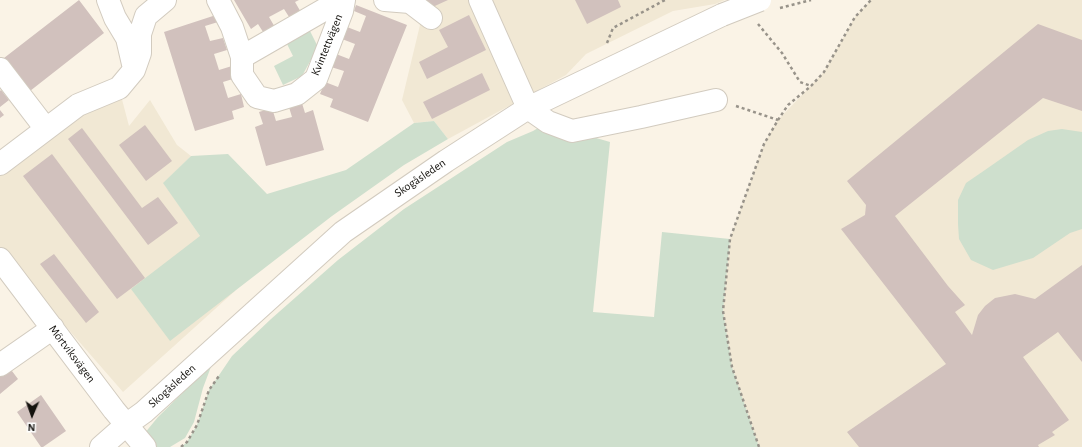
<!DOCTYPE html>
<html>
<head>
<meta charset="utf-8">
<style>
	body { margin:0 }
	#map { position:relative; width:1082px; height:447px; overflow:hidden; background:#faf3e6; font-family:"Alegreya Sans",sans-serif }
	canvas { display:block }
	.north { position:absolute; left:12px; top:395px; width:40px; height:40px; -webkit-text-stroke:3px #fff; paint-order:stroke; rotate:182deg; font-size:11px; font-weight:700; line-height:16px; text-align:center; color:#14120e }
	.north::after { content:''; display:block; margin:auto; width:14px; height:18px; background:#14120e; clip-path:polygon(50% 0,100% 100%,50% 72%,0 100%) }
</style>
</head>
<body>
<div id="map">
<canvas width="1082" height="447"></canvas>
<div class="north">N</div>
</div>
<script>
const c = document.querySelector('canvas').getContext('2d');
c.lineJoin = 'round';
function fill(path, color) { c.fillStyle = color; c.fill(path, 'evenodd'); }
const toPath = rows => new Path2D(rows.map(r => 'M' + r).join(''));
function strokePath(path, color, width, dash) { c.strokeStyle = color; c.lineWidth = width; c.lineCap = dash ? 'butt' : 'round'; c.setLineDash(dash || []); c.stroke(path); }
function write(font, color, halo, rows, align = 'center') {
  c.font = font + ' "Alegreya Sans",sans-serif'; c.lineWidth = 3.5; c.setLineDash([]); c.textBaseline = 'middle'; c.strokeStyle = halo; c.fillStyle = color; for (const [text, x, y, turn = 0] of rows) {
    c.save(); c.translate(x, y); c.rotate((+turn || 0) * Math.PI / 180); c.textAlign = isNaN(turn) ? turn : align; if (halo) c.strokeText(text, 0, 0); c.fillText(text, 0, 0); c.restore();
  }
}
const built = toPath([
	[411,0,725,0,715,4,673,11,586,54,566,75,448,139,434,121,414,123,402,100,420,25],
	[871,0,1082,0,1082,447,759,447,732,367,723,311,730,239,764,144,778,120,824,72,855,17],
	[119,88,129,126,150,100,177,145,191,156,164,183,200,236,235,291,123,392,0,251,0,164]
]);
const green = toPath([
	[309,29,318,47,302,76,283,85,274,66,293,56,286,42],
	[434,121,448,139,404,165,332,216,170,341,131,289,200,236,163,183,191,156,228,154,267,194,346,170,414,123],
	[548,122,572,131,610,142,593,312,654,317,662,232,730,239,723,311,732,367,759,447,181,447,187,442,197,425,209,390,232,356,271,319,338,260,404,209,507,142,533,131],
	[1062,129,1082,132,1082,229,1070,233,1033,258,993,270,971,260,959,239,958,224,958,200,966,183,985,170,1028,140,1048,131],
	[212,364,203,388,194,422,185,438,170,447,155,447,144,434,158,417]
]);
const building = toPath([
	[79,0,104,33,30,91,4,58],
	[234,0,299,0,295,2,302,14,291,20,284,9,269,17,276,29,265,35,258,24,251,29],
	[421,0,448,0,426,10],
	[575,0,618,0,621,7,587,24],
	[356,5,407,25,368,122,330,107,333,99,320,94,325,82,338,87,344,71,331,67,336,54,349,59,355,44,342,39,347,27,360,32,366,16,354,11],
	[216,15,218,22,205,26,210,41,223,38,227,50,214,54,219,70,232,66,236,78,223,82,228,98,241,94,244,107,232,111,234,119,195,131,164,32],
	[469,15,486,50,427,79,419,62,448,47,439,30],
	[1038,24,1082,40,1082,111,1043,98,895,216,948,286,965,305,955,312,972,335,978,315,985,306,995,298,1015,294,1035,299,1082,265,1082,362,1058,332,1023,357,1069,420,1052,432,1055,435,1038,445,1039,447,859,447,847,432,946,364,841,229,865,215,866,205,847,181],
	[482,73,490,90,432,119,423,102],
	[1,90,9,100,0,107,0,91],
	[301,100,305,113,313,110,324,150,266,166,255,127,263,124,259,112,272,108,276,121,292,117,288,104],
	[0,110,4,115,0,118],
	[145,125,172,161,146,181,119,145],
	[82,128,142,208,158,197,178,223,148,245,68,139],
	[52,154,145,278,117,299,23,176],
	[54,254,99,312,86,323,40,264],
	[9,367,18,379,0,394,0,374],
	[41,395,66,431,43,447,41,447,17,412]
]);
const path = toPath([
	[780,8,811,0],
	[758,24,782,53,800,82,811,86],
	[607,43,613,28,665,0],
	[736,106,778,120],
	[181,447,187,442,197,425,209,390,219,376],
	[759,447,732,367,723,311,730,239,764,144,778,120,788,105,811,86,824,72,855,17,871,0]
]);
const minor = toPath([
	[108,0,115,18,127,38,133,64],
	[218,0,232,27,242,57,242,75,257,97,274,101,297,94,316,79,342,11,344,0],
	[385,0,410,2,431,18],
	[480,0,528,108,548,122,572,131,641,117,716,100],
	[242,57,341,0],
	[0,69,46,129],
	[0,164,78,105,119,88,134,70,140,53,140,34,146,16,165,0],
	[0,259,114,410,145,447],
	[0,365,53,328],
	[101,447,126,425,144,412,343,232,446,161,528,108,722,15]
]);
const minorBridge = toPath([
	[722,15,760,0]
]);
const streetNames = [
	["Kvintettvägen",327,45,-68],
	["Skogåsleden",420,178,-34],
	["Mörtviksvägen",72,354,53],
	["Skogåsleden",172,386,-42]
];
fill(built, '#f1e8d4');
fill(green, '#cedfcd');
fill(building, '#d1c1bd');
strokePath(minor, '#d2cbbf', 24);
strokePath(path, '#98938a', 2.5, [3, 3]);
strokePath(minor, '#fff', 22);
strokePath(minorBridge, '#d2cbbf', 24, []);
strokePath(minorBridge, '#fff', 22);
write('12px', '#14120e', '#fff', streetNames);
</script>
</body>
</html>
